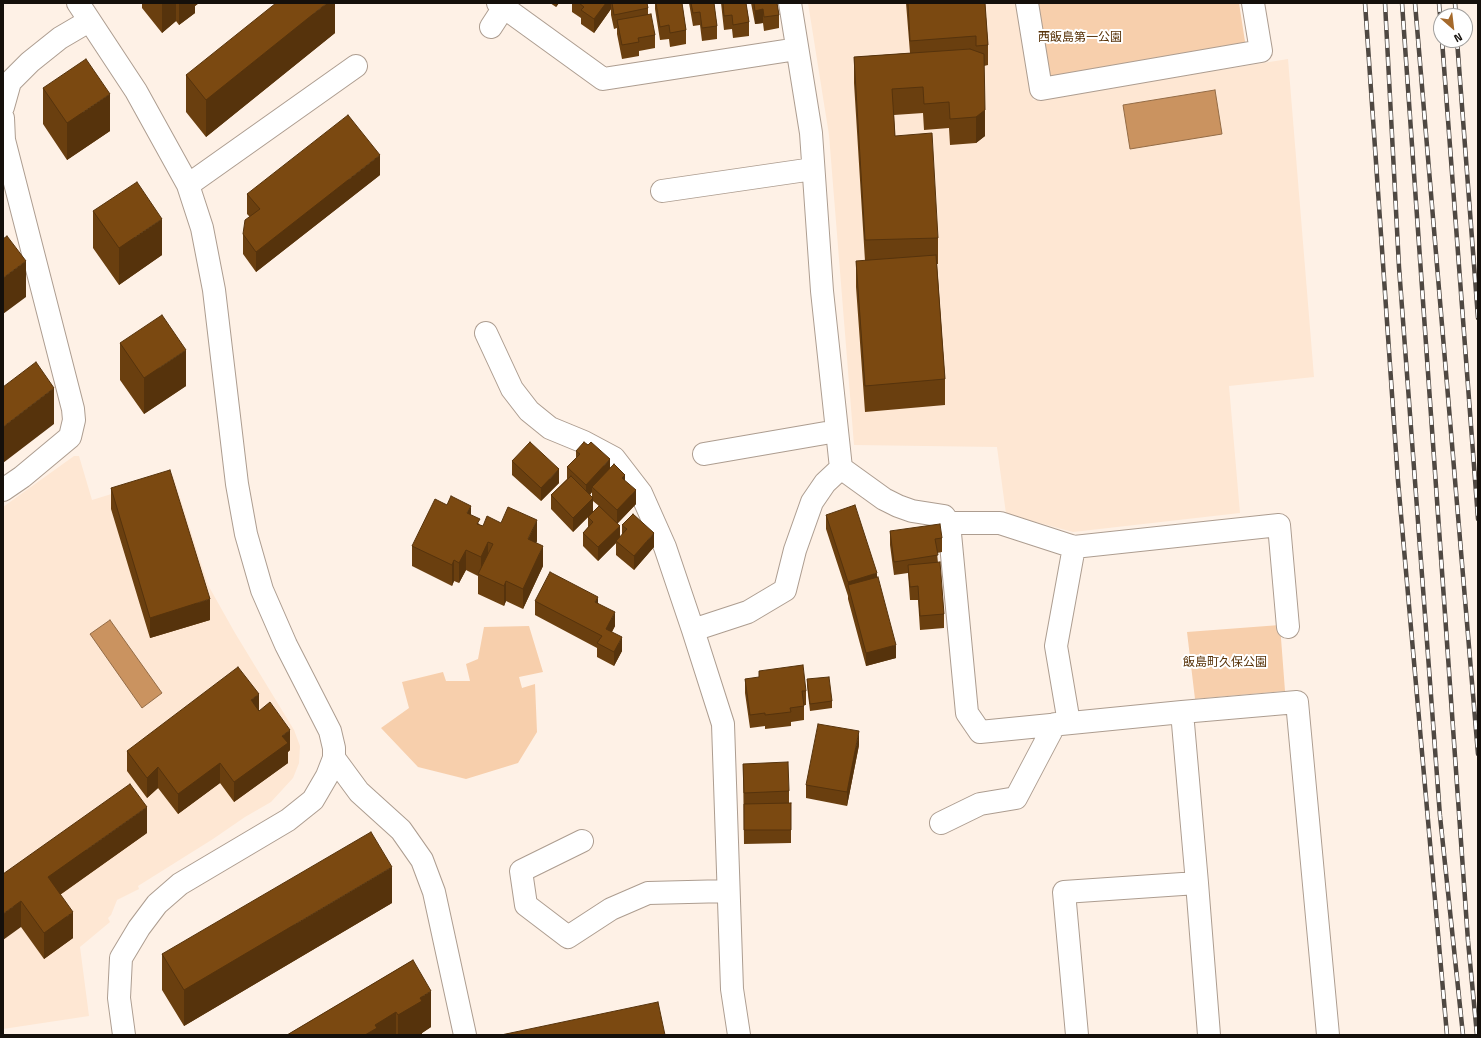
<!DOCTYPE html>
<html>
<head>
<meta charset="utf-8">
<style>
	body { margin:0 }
	#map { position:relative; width:1481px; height:1038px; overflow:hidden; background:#fef1e6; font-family:"Titillium Web",sans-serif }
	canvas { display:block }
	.frame { position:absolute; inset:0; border:4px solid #15100b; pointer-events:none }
	.north { position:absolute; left:1433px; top:8px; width:40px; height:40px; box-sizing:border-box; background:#fff; border:1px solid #a19f9d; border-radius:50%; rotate:152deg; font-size:11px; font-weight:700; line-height:16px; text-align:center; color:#15100b }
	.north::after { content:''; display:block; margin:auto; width:14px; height:18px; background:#a5692b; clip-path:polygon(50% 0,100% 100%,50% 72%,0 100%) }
</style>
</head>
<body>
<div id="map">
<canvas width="1481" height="1038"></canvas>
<div class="frame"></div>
<div class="north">N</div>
</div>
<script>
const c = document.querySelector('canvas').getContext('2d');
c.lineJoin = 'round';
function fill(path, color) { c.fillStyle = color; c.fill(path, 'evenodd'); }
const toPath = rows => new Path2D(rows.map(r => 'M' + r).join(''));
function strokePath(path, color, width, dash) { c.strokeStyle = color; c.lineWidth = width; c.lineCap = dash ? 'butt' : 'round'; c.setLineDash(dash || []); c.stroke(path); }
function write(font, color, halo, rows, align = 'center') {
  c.font = font + ' "Titillium Web","Noto Sans JP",sans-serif'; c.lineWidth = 4; c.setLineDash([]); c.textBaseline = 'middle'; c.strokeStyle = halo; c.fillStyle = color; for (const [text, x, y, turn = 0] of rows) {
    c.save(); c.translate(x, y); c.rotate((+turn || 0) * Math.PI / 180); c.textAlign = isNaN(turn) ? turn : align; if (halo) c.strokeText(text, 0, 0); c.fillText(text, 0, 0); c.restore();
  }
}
const built = toPath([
	[808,3,1015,3,1033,100,1288,59,1314,377,1229,386,1240,513,1073,532,1006,514,997,447,854,445,829,135],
	[74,456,79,456,92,500,173,475,208,585,235,633,294,730,300,746,299,763,293,778,271,802,245,817,213,839,138,886,139,889,117,900,111,915,108,918,110,922,80,947,89,1016,3,1029,3,507]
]);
const green = toPath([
	[1037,3,1239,3,1246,48,1050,79],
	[1280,625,1285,691,1195,699,1187,632],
	[529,626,543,672,519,677,522,688,535,684,537,732,518,763,466,779,418,767,381,728,409,708,402,682,443,672,446,681,470,681,466,664,478,659,484,627]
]);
const water = toPath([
	[1215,90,1222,134,1130,149,1123,105,1215,90],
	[110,620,162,693,142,708,90,634,110,620]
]);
const minor = toPath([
	[78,3,136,91,188,185,202,228,214,290,237,484,246,534,262,590,286,645,330,731,334,748,334,758,327,776,313,800,288,820,180,884,157,904,139,928,121,958,119,998,124,1035],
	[498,3,603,79,797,49],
	[790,3,811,133,822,291,841,468,884,499,898,506,912,511,944,516,949,523,967,713,980,732,1182,712],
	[1027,3,1041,89,1261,51,1253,3],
	[491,27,504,7],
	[3,107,10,82,30,62,60,38,89,21],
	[3,118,4,140,73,409,74,420,70,437,22,477,3,490],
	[188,185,356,66],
	[662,191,813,169],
	[486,333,512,389,529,411,550,428,584,442,614,458,641,493,665,547,693,630,723,724,732,989,739,1035],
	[704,454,837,431],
	[949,523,1000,523,1074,547,1279,525,1288,627],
	[693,630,748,612,785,590,795,550,812,502,825,483,841,468],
	[1069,723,1056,646,1074,547],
	[334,758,359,792,401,830,422,860,434,892,465,1035],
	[941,823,980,804,1016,798,1055,724],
	[582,841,521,871,526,905,568,937,611,909,648,893,728,891],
	[1197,883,1209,1035],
	[1077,1035,1064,892,1197,883,1182,712,1297,702,1328,1035]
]);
const rail = toPath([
	[1365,3,1398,481,1447,1035],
	[1385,3,1399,267,1440,816,1463,1035],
	[1402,3,1468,941,1477,1035],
	[1415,3,1478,754],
	[1439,3,1441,28],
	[1455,3,1456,16],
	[1442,40,1478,519],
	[1457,40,1478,318]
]);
const wall = toPath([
	[142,3,199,3,195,6,195,13,179,25,176,21,162,33,142,8],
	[335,3,335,33,206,137,186,112,186,75],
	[550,3,559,3,556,7],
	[572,3,647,3,648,8,648,14,655,35,655,48,639,51,639,56,622,59,617,34,617,28,614,29,611,15,611,9,594,33,581,24,581,18,572,12],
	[655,3,682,3,686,30,686,44,670,47,669,39,660,40,655,9],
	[689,3,714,3,717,26,717,39,702,41,700,25,693,26],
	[721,3,746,3,749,22,749,36,733,38,732,29,724,30],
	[751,3,777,3,779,15,779,28,764,31,763,23,755,24],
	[906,3,985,3,988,45,988,65,984,66,985,136,976,143,950,145,949,128,924,130,923,113,894,115,895,136,938,238,938,264,937,264,945,379,945,405,865,412,856,287,856,261,865,261,854,83,854,57,910,53],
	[43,88,110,131,67,160,43,124],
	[380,175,256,272,243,254,243,234,250,217,247,214,247,194],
	[93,211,162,255,119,285,93,248],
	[120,343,186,386,144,414,120,380],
	[576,451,610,469,625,481,636,504,617,524,620,538,622,535,622,525,654,547,634,570,616,555,616,543,598,561,583,546,583,533,588,527,588,517,599,506,593,501,593,512,573,532,551,509,551,495,567,479,567,467,576,458],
	[592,492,592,498,590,495],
	[512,461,559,483,541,501,512,475],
	[111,488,210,620,150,638,111,509],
	[447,505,471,515,480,525,483,526,537,541,536,543,543,566,523,609,506,601,504,606,478,594,478,576,466,570,459,583,454,581,452,586,412,566,412,546],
	[826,515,877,577,896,658,866,666,848,599,848,596,826,529],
	[890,531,942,538,942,552,937,553,938,563,944,614,944,628,920,630,918,600,910,600,908,573,894,575,890,545],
	[535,601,598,603,615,626,612,632,622,651,614,666,597,657,597,648,535,615],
	[759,671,806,691,806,705,804,705,804,720,791,722,791,726,765,729,765,726,750,728,745,693,745,679,759,678],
	[807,679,832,701,832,708,810,711,807,686],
	[259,710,290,750,288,752,288,763,234,802,220,783,178,814,158,788,147,798,127,771,127,751],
	[859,745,847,806,806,798,806,785],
	[743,764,789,791,789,803,791,803,791,843,744,844],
	[147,833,60,895,73,938,44,959,21,927,3,874],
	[392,903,184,1026,162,990,162,954],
	[413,960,431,1027,422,1033,422,1035,287,1035]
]);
const shadedWall = toPath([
	[162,3,176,3,176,21,162,33],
	[179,3,199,3,195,6,195,13,179,25],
	[327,3,335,3,335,33,206,137,206,100],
	[556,3,559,3,556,7],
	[606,3,611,3,611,9,594,33,594,19],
	[763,9,763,23,755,24,755,11],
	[110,94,110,131,67,160,67,123],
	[985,110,985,136,976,143,976,117],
	[380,155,380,175,256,272,256,252],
	[162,219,162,255,119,285,119,248],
	[26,261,26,297,3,314,3,278],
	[186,350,186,386,144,414,144,378],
	[54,388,54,424,3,463,3,427],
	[610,459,610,473,592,487,592,492,586,499,586,485],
	[559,469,559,483,541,501,541,488],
	[625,475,625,489,622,478],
	[636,490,636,504,617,524,617,510],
	[593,498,593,512,573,532,573,518],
	[471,506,471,526,467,513],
	[537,520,537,541,528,559,528,539],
	[620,526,620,539,616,541,616,543,598,561,598,547],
	[654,533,654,547,634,570,634,556],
	[488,542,488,562,481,575,481,557],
	[543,546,543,566,523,609,523,589],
	[466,550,466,570,459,583,459,563],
	[454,560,454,581,452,586,452,565],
	[877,573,877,587,848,585,848,596,848,582],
	[506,581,506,601,504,606,504,586],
	[598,597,598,611,595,602],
	[210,599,210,620,150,638,150,618],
	[615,612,615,626,606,642,606,629],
	[622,637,622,651,614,666,614,652],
	[896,645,896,658,866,666,866,653],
	[259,694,259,714,251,700],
	[290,730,290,750,288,752,288,763,234,802,234,782,282,736],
	[859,731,859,745,847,806,847,792],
	[220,763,220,783,178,814,178,794],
	[158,767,158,788,147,798,147,778],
	[147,807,147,833,48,903,48,877],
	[392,867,392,903,184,1026,184,990],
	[21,901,21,927,3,940,3,914],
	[73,912,73,938,44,959,44,933],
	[431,991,431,1027,422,1033,422,1035,398,1035,398,1015,420,998],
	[396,1012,396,1035,365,1035,375,1025]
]);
const building = toPath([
	[276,3,327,3,206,100,186,75,276,3],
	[579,3,606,3,594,19,581,10,584,7,579,3],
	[612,3,647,3,648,8,614,15,612,3],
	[656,3,682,3,686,30,670,33,669,25,660,27,656,3],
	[691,3,714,3,717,26,702,28,700,12,693,13,691,3],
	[723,3,746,3,749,22,733,25,732,15,724,16,723,3],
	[754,3,777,3,779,15,764,17,763,9,755,11,754,3],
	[908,3,985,3,988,45,976,46,976,36,910,41,908,3],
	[651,14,655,35,638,38,639,42,622,45,617,20,651,14],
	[970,49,984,54,985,110,976,117,950,119,949,102,924,104,923,87,892,89,895,136,932,133,938,238,865,240,854,57,970,49],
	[86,59,110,94,67,123,43,88,86,59],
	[348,115,380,155,256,252,243,234,245,220,260,209,247,194,348,115],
	[137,182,162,219,119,248,93,211,137,182],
	[7,236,26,261,3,278,3,239,7,236],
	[936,255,945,379,865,386,856,261,936,255],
	[162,315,186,350,144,378,120,343,162,315],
	[36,362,54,388,3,427,3,387,36,362],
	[530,442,559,469,541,488,512,461,530,442],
	[584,442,588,445,591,442,610,459,586,485,567,467,580,454,576,451,584,442],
	[614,464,625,475,622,478,636,490,617,510,592,487,614,464],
	[170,470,210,599,150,618,111,488,170,470],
	[571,476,593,498,573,518,551,495,571,476],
	[451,496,471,506,467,513,480,519,477,524,483,526,487,516,501,523,508,507,537,520,528,539,543,546,523,589,506,581,504,586,478,574,493,544,488,542,481,557,466,550,459,563,454,560,452,565,412,546,435,499,447,505,451,496],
	[855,505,877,573,848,582,826,515,855,505],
	[599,506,620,526,598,547,583,533,593,522,588,517,599,506],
	[633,514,654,533,634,556,616,541,627,529,622,525,633,514],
	[940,524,942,538,935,539,938,555,894,562,890,531,940,524],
	[940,562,944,614,920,616,918,586,910,587,908,565,940,562],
	[550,572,598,597,595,602,615,612,606,629,622,637,614,652,597,643,602,636,535,601,550,572],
	[878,577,896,645,866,653,848,585,878,577],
	[803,665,806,691,802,691,804,706,790,708,791,712,765,715,765,713,750,715,745,679,759,677,759,671,803,665],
	[238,667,259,694,251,700,259,711,270,702,290,730,282,736,288,743,234,782,220,763,178,794,158,767,147,778,127,751,238,667],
	[829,677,832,701,810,704,807,679,829,677],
	[818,724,859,731,847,792,806,785,818,724],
	[788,762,789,791,744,793,743,764,788,762],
	[130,784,147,807,48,877,73,912,44,933,21,901,3,914,3,874,130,784],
	[791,803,791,830,744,830,744,804,791,803],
	[371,832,392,867,184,990,162,954,371,832],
	[413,960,431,991,420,998,422,1001,398,1015,396,1012,375,1025,377,1028,365,1035,287,1035,413,960],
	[658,1002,665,1035,501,1035,658,1002]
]);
const parkNames = [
	["西飯島第一公園",1080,38],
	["飯島町久保公園",1225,663]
];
fill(built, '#fee7d3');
fill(green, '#f7cfac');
fill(water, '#ca9360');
strokePath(water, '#946c46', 1);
strokePath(minor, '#ad9d90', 24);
strokePath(minor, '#fff', 22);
strokePath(rail, '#4f4842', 4.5);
strokePath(rail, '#fff', 3, [9]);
fill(wall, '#6a3f0f');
fill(shadedWall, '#56330c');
fill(building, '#7b4911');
strokePath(building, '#56330c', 1);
write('12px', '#563107', '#fff', parkNames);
</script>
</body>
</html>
